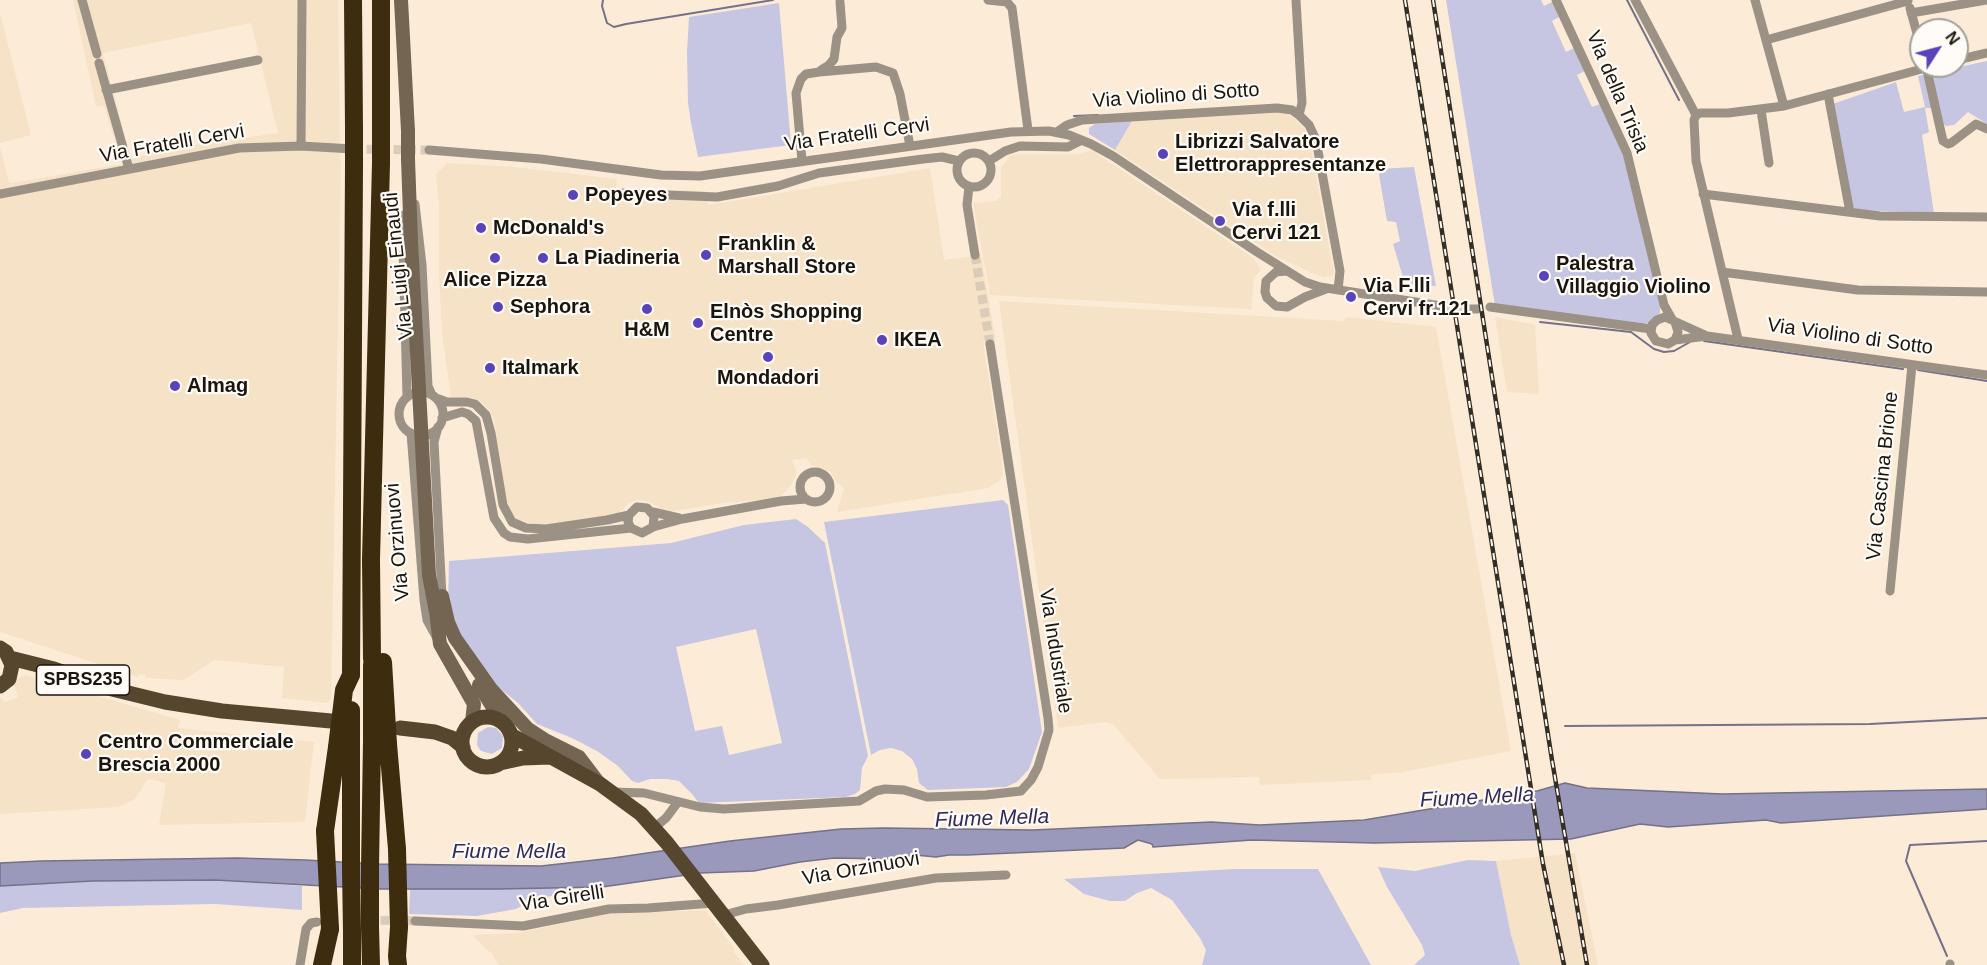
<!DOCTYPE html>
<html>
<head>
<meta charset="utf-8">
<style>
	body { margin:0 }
	#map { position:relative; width:1987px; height:965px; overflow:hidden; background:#fcecd7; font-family:Arial,sans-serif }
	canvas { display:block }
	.north { position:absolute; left:1909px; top:18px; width:60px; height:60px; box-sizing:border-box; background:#fffbf7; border:2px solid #a39f99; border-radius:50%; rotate:54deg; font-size:16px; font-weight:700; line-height:24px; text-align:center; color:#1a150d }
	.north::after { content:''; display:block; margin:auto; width:21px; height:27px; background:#5942ba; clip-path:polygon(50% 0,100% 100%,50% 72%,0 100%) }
</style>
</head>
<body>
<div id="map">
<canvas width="1987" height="965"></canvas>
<div class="north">N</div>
</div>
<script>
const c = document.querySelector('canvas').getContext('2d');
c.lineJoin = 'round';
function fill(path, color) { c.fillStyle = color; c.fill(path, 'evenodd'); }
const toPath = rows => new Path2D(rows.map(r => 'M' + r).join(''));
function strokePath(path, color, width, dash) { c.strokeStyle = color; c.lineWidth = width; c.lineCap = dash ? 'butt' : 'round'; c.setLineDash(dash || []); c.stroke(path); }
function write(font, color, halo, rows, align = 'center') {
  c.font = font + ' Arial,sans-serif'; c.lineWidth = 4.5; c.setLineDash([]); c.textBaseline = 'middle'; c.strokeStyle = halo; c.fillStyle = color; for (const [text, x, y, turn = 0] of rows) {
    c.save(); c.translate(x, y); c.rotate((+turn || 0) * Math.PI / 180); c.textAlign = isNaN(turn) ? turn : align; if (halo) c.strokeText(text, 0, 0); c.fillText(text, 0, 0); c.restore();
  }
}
const built = toPath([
	[73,0,338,0,340,158,341,161,331,698,327,703,282,698,284,667,214,660,184,680,145,678,145,675,139,674,138,677,0,632,0,147,9,182,12,183,122,164,104,106,96,106],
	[251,23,278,133,178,147,131,159,103,53],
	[0,13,31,135,0,143],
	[1267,111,1288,114,1302,125,1309,138,1334,273,1332,276,1324,277,1310,272,1277,257,1115,150,1132,121],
	[1091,150,1253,258,1261,270,1254,278,1251,309,990,295,973,203,996,201,1001,197,1001,167,1011,155,1020,154,1079,154],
	[447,163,514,167,617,179,616,188,706,191,708,205,930,168,944,260,981,255,996,341,983,342,1002,461,1003,475,999,481,988,488,837,512,844,488,837,483,831,473,825,469,811,465,806,458,792,460,797,472,792,484,782,495,771,499,724,503,673,511,664,510,648,501,638,500,629,503,618,514,544,526,518,520,512,515,507,501,494,420,490,410,479,400,469,397,451,397,442,333,439,276,439,206,436,175],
	[999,301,1344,321,1347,317,1436,327,1511,751,1403,772,1371,775,1371,780,1260,785,1259,777,1160,779,1113,724,1104,722,1058,728],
	[1495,317,1535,325,1539,394,1507,392],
	[25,675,180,720,178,728,314,742,305,822,159,825,166,783,148,779,135,799,119,807,0,814,0,698,6,702,18,697,14,685,18,679],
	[1575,853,1598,965,1520,965,1511,935,1496,861],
	[705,910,734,948,734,952,744,965,499,965,492,954,476,939,474,935,517,933,608,914]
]);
const green = toPath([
	[1446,0,1541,0,1544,6,1552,2,1559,17,1552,21,1566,52,1574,48,1585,71,1577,75,1592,107,1600,104,1623,154,1660,306,1660,313,1650,323,1643,324,1495,306],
	[779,3,791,145,698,157,691,123,688,103,687,52,689,17],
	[1987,61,1987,124,1968,112,1954,125,1946,126,1942,123,1936,108,1925,108,1929,132,1922,135,1934,213,1852,210,1833,104,1896,82,1904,112,1925,107,1918,76],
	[1132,121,1115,150,1089,134,1089,128,1095,124],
	[1414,167,1436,286,1405,284,1393,244,1400,241,1396,222,1387,221,1378,169],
	[1003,500,1008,505,1042,732,1029,769,1017,782,1006,787,928,790,919,783,917,769,912,759,902,751,891,748,880,750,871,755,824,522],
	[796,519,808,527,825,543,868,756,862,768,860,790,855,794,846,797,699,803,692,794,679,781,667,779,650,779,638,783,632,781,618,766,597,751,572,738,537,724,518,703,493,683,464,642,448,605,449,561,671,543,744,525],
	[756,629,782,743,729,755,722,726,695,731,676,647],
	[488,727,496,728,503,736,502,748,492,754,481,751,477,745,478,733],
	[1468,860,1496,861,1511,935,1520,965,1414,965,1425,955,1422,945,1387,887,1378,867,1415,871],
	[1234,869,1318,869,1371,965,1202,965,1206,950,1200,938,1172,900,1151,888,1137,893,1125,901,1110,901,1084,894,1064,879],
	[215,880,302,886,302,910,215,904,23,908,0,913,0,886,92,881],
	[575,888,555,895,530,901,516,909,477,916,409,914,410,889]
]);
const water = toPath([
	[1565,783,1587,788,1722,794,1987,789,1987,809,1781,823,1766,820,1668,827,1640,824,1571,839,1374,843,1252,840,1153,847,1152,844,1138,840,1124,848,967,855,949,855,936,857,915,855,890,859,834,858,800,862,754,871,700,873,602,887,498,889,380,889,215,880,92,881,0,886,0,863,41,861,237,858,305,860,378,864,541,866,613,858,730,841,841,829,883,828,1033,830,1211,822,1260,825,1364,820,1537,791,1565,783]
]);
const stream = toPath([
	[603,0,602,6,607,23,614,27,626,24,773,0],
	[1627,0,1679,100],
	[1074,116,1098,115],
	[1540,322,1631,332,1654,349,1664,352,1674,351,1690,342],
	[1704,341,1903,369],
	[1918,370,1987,381],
	[1565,726,1870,724,1987,718],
	[1947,956,1906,861,1910,845,1987,841]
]);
const streetTunnel = toPath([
	[353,149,429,150],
	[975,255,990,344],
	[1441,306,1467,309],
	[367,920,415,921]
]);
const street = toPath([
	[82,0,97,54],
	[988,0,1007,2,1012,8,1028,130],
	[1296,0,1302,103,1299,115],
	[1556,0,1627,153,1664,305,1672,319],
	[1635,0,1696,115,1700,113,1728,113,1784,106,1933,66],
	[1755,0,1784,106],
	[1910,8,1921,48],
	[1911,13,1986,0],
	[1766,40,1908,1],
	[1957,60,1987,53],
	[99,63,129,169],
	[1926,66,1943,141,1948,144,1951,143,1976,124,1987,129],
	[821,70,829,65,834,59,837,37,842,28,840,2],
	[106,90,258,60],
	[1828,94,1849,207,1848,212],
	[1761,110,1769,163],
	[1696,115,1694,120,1696,161,1738,339],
	[1057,132,1067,125,1082,120,1277,108,1292,110,1299,115,1309,125,1316,140,1340,271,1338,290],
	[301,146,302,0],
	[429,150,541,159,661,175,700,176,1011,132,1049,131,1069,135,1091,144,1113,156,1257,252,1305,282,1320,287,1441,306],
	'957 170a17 17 0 1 1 34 0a17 17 0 1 1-34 0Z',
	[802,161,796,93,801,79,806,74,819,72,876,67,893,73,900,94,910,146],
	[989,161,1005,151,1020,146,1068,147,1082,140],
	[969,186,967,205,975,255],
	[618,193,717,197,778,186,819,173,923,159,942,157,959,161],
	[0,194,239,148,301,146,353,149],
	[1703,194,1880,216,1987,217],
	[415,204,422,265,428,386,432,395],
	[404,215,403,246,407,396],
	[1287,271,1276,272,1266,281,1265,292,1267,298,1276,306,1287,307,1305,297,1326,289],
	[1722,272,1858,290,1987,292],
	[1490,307,1651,329],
	[1467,309,1477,309],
	[1675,322,1678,332,1675,340,1668,344,1656,341,1651,333,1652,325,1657,320,1665,317,1705,335],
	[1675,340,1707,336,1987,375],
	'399 414a22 22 0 1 1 44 0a22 22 0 1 1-44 0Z',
	[436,398,447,402,467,402,475,404,486,415,491,433,503,505,512,522,526,528,546,529,607,520,629,515],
	[442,418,462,412,468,414,476,421,494,518,504,533,510,537,528,539,631,528],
	[438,427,434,442,442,596],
	[411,433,424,600,427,620,438,640],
	'800 487a15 15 0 1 1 30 0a15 15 0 1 1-30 0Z',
	[653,512,679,518],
	[653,527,654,516,647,508,637,507,629,515,628,522,631,528,642,533,653,527,682,519,781,501,806,499],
	[1890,591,1912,365],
	[613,792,644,793,700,807,724,809,859,801,876,791,885,789,904,790,927,797,986,795,1021,791,1031,780,1038,767,1049,730,1048,718,990,344],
	[654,828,666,818,678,802],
	[724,915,746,909,778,905,936,878,1006,875],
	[415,921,523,926,609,909,648,908,714,903],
	[1950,964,1950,965],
	[300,965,306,929,311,923,317,922]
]);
const secondary = toPath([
	[401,0,408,131],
	[408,159,411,242],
	[429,575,436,612],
	[442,596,448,622,455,638,491,689,528,729,545,740,579,757,598,782],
	[436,611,440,644,474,704,472,722],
	[479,685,502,722]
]);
const primary = toPath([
	[0,648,6,652,12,665,9,679,0,686],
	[10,658,54,669,112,689,165,702,222,711,331,721],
	'462 742a25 25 0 1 1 50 0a25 25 0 1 1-50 0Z',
	[400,728,435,732,452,738,463,747],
	[511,735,600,784,641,814,667,843,762,965],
	[500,763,523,758,550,757]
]);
const highway = toPath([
	[353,0,354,129],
	[381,0,381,128],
	[372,659,371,559,381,163],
	[351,675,354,166],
	[388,744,397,849],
	[325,831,337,747],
	[370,868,372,741],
	[351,869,351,747],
	[370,927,371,965],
	[352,932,352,965],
	[322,965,330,929],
	[398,965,397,956,399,927]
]);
const rail = toPath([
	[1405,0,1543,864,1564,965],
	[1433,0,1552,760,1587,965]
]);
const secondaryBridge = toPath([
	[408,131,408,159],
	[411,242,429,575]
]);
const highwayBridge = toPath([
	[381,128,381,163],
	[354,166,354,129],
	[383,662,388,744],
	[351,710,351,747],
	[372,741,372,665],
	[337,747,344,690,351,675],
	[325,831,330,929],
	[397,849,399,927],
	[351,869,352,932],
	[370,927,370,868]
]);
const markers = [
	[1163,154,6,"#5942ba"],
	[573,195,6,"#5942ba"],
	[1220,221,6,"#5942ba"],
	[481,228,6,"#5942ba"],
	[706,255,6,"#5942ba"],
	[495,258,6,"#5942ba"],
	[543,258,6,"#5942ba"],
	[1544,276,6,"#5942ba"],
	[1351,297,6,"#5942ba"],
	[498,307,6,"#5942ba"],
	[647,309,6,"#5942ba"],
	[698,323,6,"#5942ba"],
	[882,340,6,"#5942ba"],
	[768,357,6,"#5942ba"],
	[490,368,6,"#5942ba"],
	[175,386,6,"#5942ba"],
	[86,754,6,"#5942ba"]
];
const shields = [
	[83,680,93]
];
const shieldNames = [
	["SPBS235",83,680]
];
const streetNames = [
	["Via della Trisia",1617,92,67],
	["Via Violino di Sotto",1176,96,-4],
	["Via Fratelli Cervi",857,135,-8],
	["Via Fratelli Cervi",172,144,-10],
	["Via Luigi Einaudi",399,266,-96],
	["Via Violino di Sotto",1850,337,8],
	["Via Cascina Brione",1883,476,-84],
	["Via Orzinuovi",398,542,-95],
	["Via Industriale",1055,651,81],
	["Via Orzinuovi",861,869,-10],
	["Via Girelli",562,899,-9]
];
const poiNames = [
	["Librizzi Salvatore",1175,142],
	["Elettrorappresentanze",1175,165],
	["Popeyes",585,195],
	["Via f.lli",1232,210],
	["Cervi 121",1232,233],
	["McDonald's",493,228],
	["Franklin &",718,244],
	["Marshall Store",718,267],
	["La Piadineria",555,258],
	["Palestra",1556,264],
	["Villaggio Violino",1556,287],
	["Alice Pizza",495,280,"center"],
	["Via F.lli",1363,286],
	["Cervi fr.121",1363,309],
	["Sephora",510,307],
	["Elnòs Shopping",710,312],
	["Centre",710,335],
	["H&M",647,330,"center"],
	["IKEA",894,340],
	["Italmark",502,368],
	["Mondadori",768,378,"center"],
	["Almag",187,386],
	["Centro Commerciale",98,742],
	["Brescia 2000",98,765]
];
const waterNames = [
	["Fiume Mella",1477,798,-3],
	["Fiume Mella",992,819,-2],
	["Fiume Mella",509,852]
];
fill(built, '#f6e2c6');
fill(green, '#c6c6e3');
fill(water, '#9a99bc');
strokePath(water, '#747188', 1.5);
strokePath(stream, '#747188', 2);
strokePath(streetTunnel, '#daccb9', 9, [9, 4.5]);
strokePath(street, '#9b9184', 9);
strokePath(secondary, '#736551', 14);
strokePath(primary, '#56462e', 15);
strokePath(highway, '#3e2c0f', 18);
strokePath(rail, '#342e24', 4.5);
strokePath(rail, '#fffbf7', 2, [7]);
strokePath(secondaryBridge, '#736551', 14);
strokePath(highwayBridge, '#3e2c0f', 18);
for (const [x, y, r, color] of markers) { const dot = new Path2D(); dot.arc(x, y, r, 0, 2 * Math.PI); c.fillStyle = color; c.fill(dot); strokePath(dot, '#fffbf7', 2); }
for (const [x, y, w] of shields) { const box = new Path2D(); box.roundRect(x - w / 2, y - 15, w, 30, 4.5); c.fillStyle = '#fffbf7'; c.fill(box); strokePath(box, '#1a150d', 1.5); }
write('bold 18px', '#1a150d', null, shieldNames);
write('20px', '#1a150d', '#fffbf7', streetNames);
write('bold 20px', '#1a150d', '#fffbf7', poiNames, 'left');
write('italic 21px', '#302b5a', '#fffbf7', waterNames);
</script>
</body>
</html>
